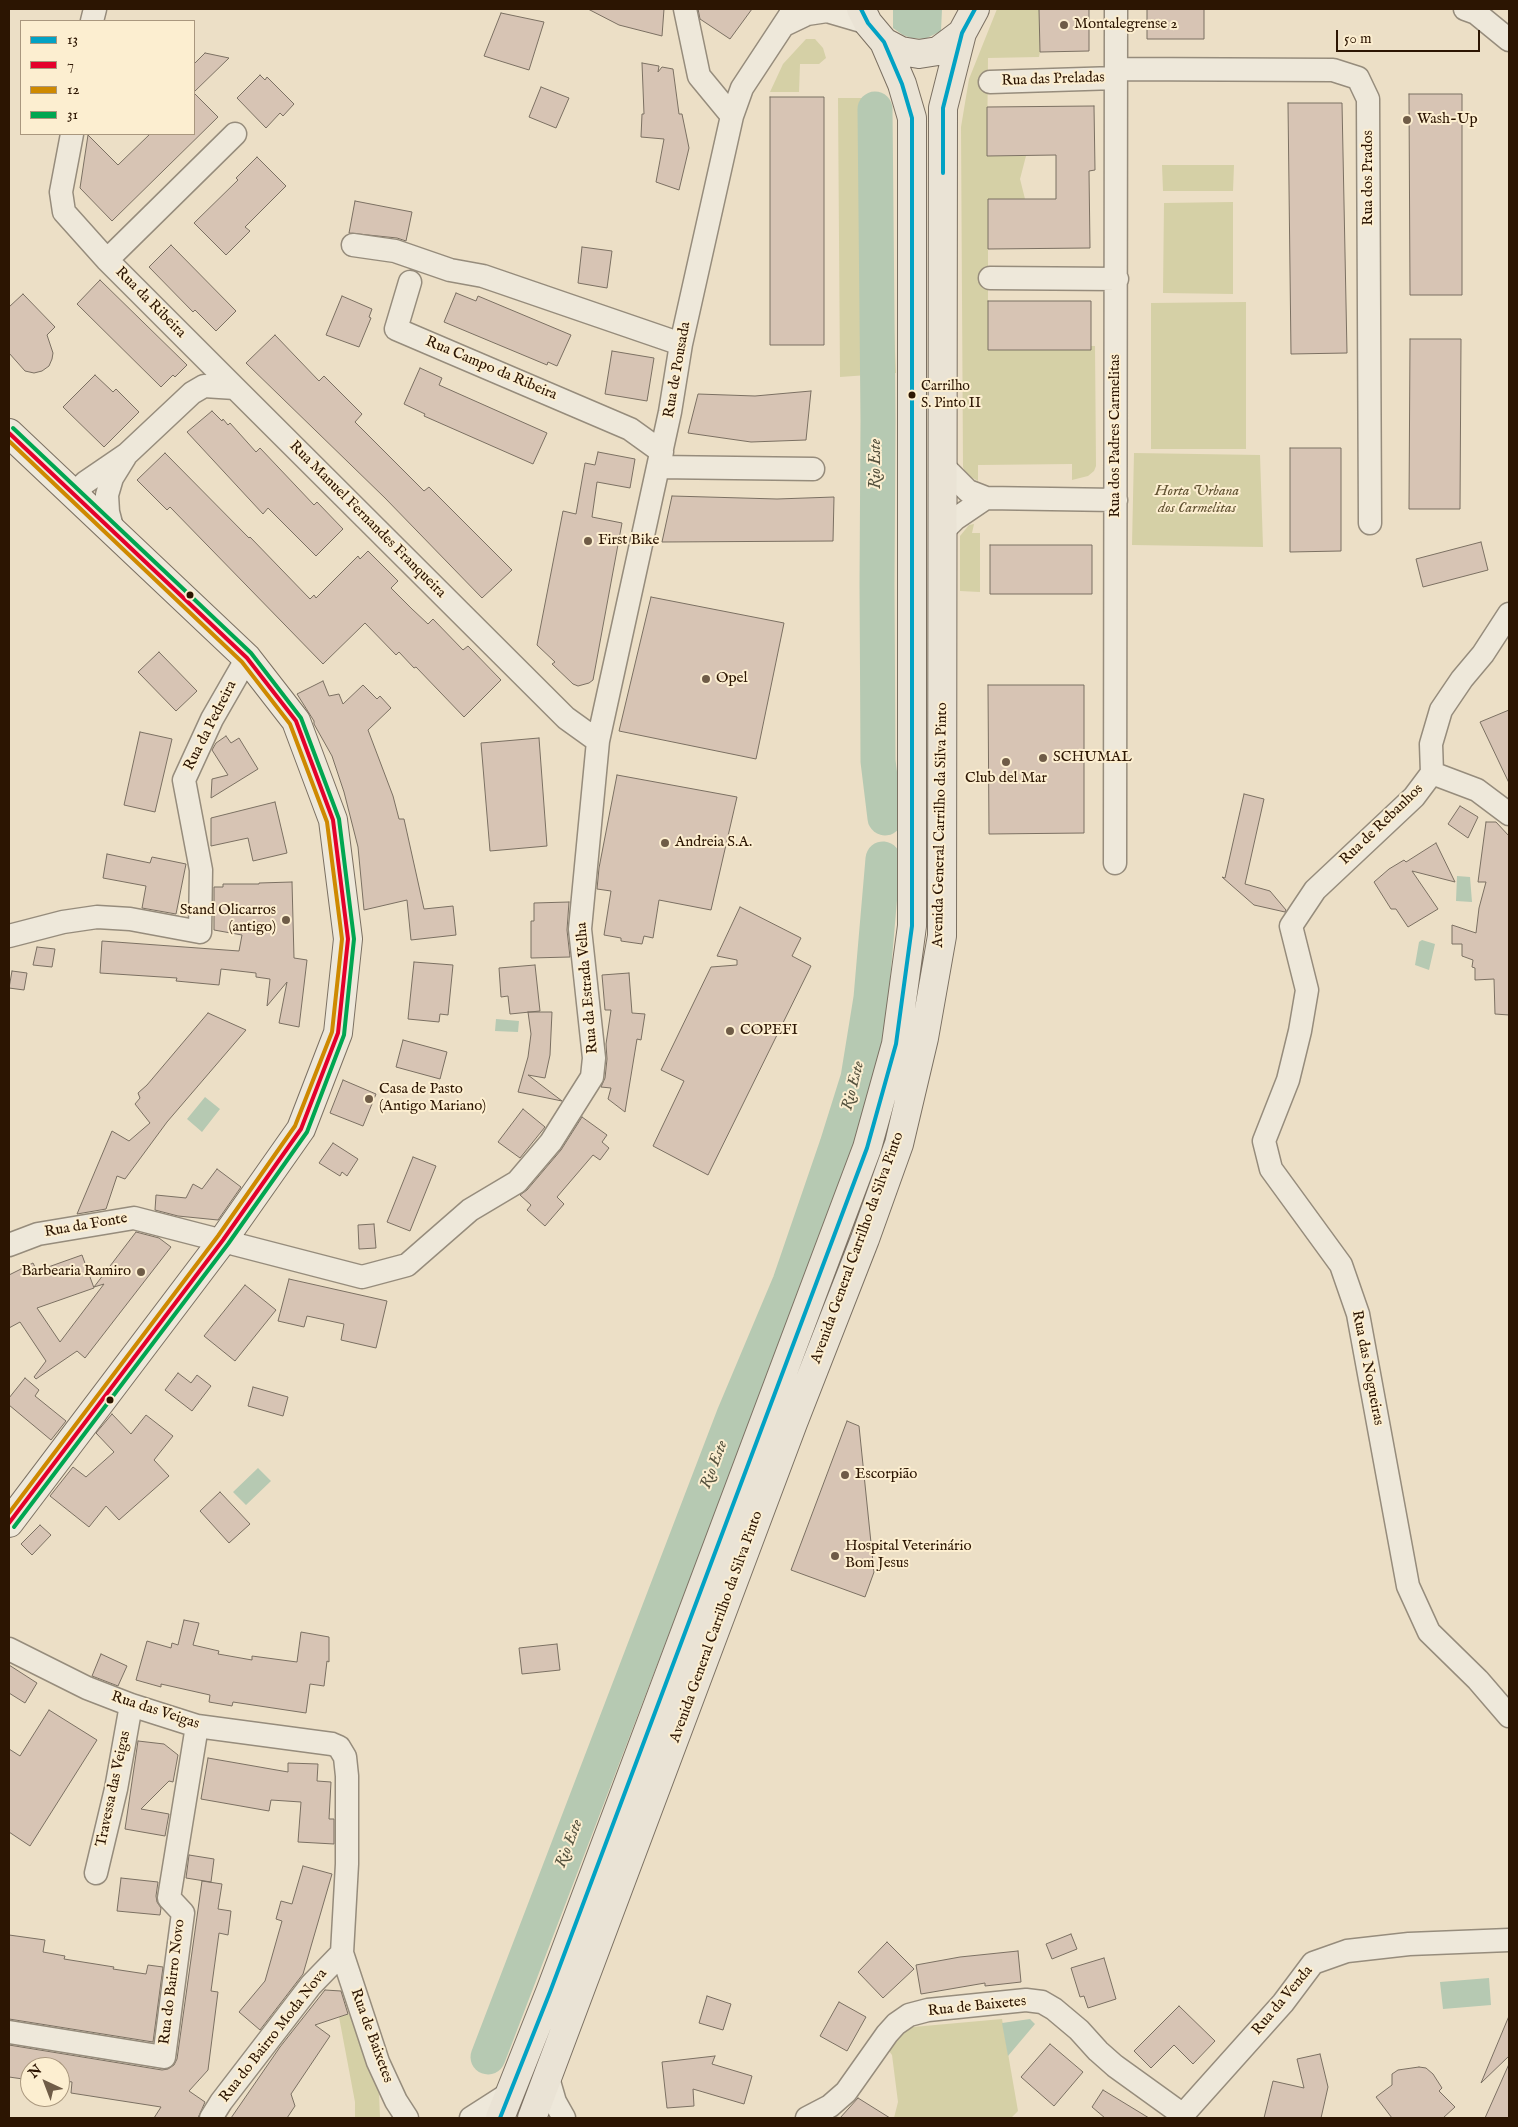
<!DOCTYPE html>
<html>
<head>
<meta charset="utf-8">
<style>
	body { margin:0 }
	#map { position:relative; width:1518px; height:2127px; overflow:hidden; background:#ecdfc6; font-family:"IM FELL English",serif }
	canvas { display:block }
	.frame { position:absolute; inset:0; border:10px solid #2c1502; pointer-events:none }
	.legend { position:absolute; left:20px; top:20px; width:175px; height:115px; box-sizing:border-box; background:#fceed0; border:1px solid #a9977e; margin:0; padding:6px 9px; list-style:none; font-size:15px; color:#2c1502 }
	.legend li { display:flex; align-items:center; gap:10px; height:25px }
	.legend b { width:25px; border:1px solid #a9977e }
	.north { position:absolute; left:20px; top:2057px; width:50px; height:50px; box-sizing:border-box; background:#fceed0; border:1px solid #a9977e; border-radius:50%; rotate:317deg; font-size:14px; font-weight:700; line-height:20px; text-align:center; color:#2c1502 }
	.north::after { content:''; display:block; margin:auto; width:18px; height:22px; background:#6f5c47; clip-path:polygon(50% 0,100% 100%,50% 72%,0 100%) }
	.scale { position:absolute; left:1336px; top:30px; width:144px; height:22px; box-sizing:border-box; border:2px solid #2c1502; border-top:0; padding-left:6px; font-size:15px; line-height:18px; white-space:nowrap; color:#2c1502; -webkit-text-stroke:4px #fceed0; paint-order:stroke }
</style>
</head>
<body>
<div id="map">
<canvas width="1518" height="2127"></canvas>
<div class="frame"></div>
<ul class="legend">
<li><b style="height:6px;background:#02a2c4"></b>13</li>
<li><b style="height:6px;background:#e4002b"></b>7</li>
<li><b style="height:6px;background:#ce8900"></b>12</li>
<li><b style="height:6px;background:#00a651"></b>31</li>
</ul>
<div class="north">N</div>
<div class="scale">50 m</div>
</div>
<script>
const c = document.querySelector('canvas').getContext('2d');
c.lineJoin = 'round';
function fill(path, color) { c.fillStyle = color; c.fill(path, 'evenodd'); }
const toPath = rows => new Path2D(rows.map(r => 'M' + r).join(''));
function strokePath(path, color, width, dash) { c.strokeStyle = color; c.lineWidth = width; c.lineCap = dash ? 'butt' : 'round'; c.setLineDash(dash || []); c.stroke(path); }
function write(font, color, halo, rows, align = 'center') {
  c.font = font + ' "IM FELL English",serif'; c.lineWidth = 4; c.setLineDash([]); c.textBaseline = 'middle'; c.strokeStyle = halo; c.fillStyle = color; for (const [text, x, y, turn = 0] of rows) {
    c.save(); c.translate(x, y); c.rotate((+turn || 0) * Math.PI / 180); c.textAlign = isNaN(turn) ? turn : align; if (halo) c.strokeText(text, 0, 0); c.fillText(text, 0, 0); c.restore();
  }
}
const green = toPath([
	[997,9,1039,9,1040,52,1039,57,988,58,987,156,1026,156,1020,179,1025,199,988,199,988,350,1090,350,1091,346,1095,346,1096,466,1094,471,1088,476,1072,480,1072,464,978,465,978,481,966,474,963,467,961,127,969,79],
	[806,39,815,39,823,48,826,58,819,64,800,64,799,92,770,92,783,64],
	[838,98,883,98,896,373,840,377],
	[1162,165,1234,165,1233,191,1163,191],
	[1233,202,1233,294,1163,293,1164,203],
	[1246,302,1246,449,1151,449,1151,303],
	[1134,453,1260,455,1263,547,1132,545],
	[974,524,972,533,980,533,980,592,960,591,960,536,969,525],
	[352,2013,379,2093,380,2118,355,2118,355,2102,339,2017],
	[1002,2019,1018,2111,1012,2117,999,2118,894,2118,898,2102,892,2055,886,2047,905,2031,913,2027]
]);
const water = toPath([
	[893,9,942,9,941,31,925,39,911,38,903,35,893,28],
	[1457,876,1470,877,1472,902,1456,901],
	[1422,940,1435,944,1429,970,1415,965,1419,942],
	[496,1019,519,1021,518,1032,495,1031],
	[205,1097,220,1109,202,1132,187,1119],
	[258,1468,271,1481,246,1505,233,1492],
	[1489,1978,1491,2005,1443,2009,1440,1982],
	[1030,2019,1035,2024,1008,2056,1002,2023]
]);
const river = toPath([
	[875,109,878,421,877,584,878,761,885,818],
	[488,2057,734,1415,790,1282,837,1145,858,1078,871,998,883,859]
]);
const building = toPath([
	[588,9,664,9,662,36,619,25,588,9],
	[698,9,752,9,730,39,700,19,698,9],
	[1039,9,1089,9,1089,51,1040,52,1039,9],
	[1147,9,1204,9,1204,39,1147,39,1147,9],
	[501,13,544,22,529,70,484,56,501,13],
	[205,53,229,58,194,92,194,64,205,53],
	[642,63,659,66,658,72,662,67,673,69,679,114,682,114,689,148,679,190,656,182,664,139,641,137,642,114,644,114,642,63],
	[260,75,265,80,267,77,294,104,283,116,280,113,266,128,237,98,260,75],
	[541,87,569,98,556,128,529,117,541,87],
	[194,93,218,117,112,221,80,188,88,135,118,165,150,134,194,134,194,93],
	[1409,94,1462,94,1462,295,1410,295,1409,94],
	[770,97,824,97,824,345,770,345,770,97],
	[1288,103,1342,103,1347,353,1291,354,1288,103],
	[1094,106,1095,170,1089,171,1090,248,988,249,988,199,1056,199,1056,155,987,156,987,107,1094,106],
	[257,157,286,186,245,227,250,231,226,255,194,223,238,180,236,178,257,157],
	[355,201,412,212,406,241,397,238,349,233,355,201],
	[171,245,236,311,216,331,195,310,193,312,149,267,171,245],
	[582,247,612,251,607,288,578,283,582,247],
	[100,280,187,365,175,377,173,375,161,387,77,304,100,280],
	[456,293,476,301,478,296,571,335,557,366,548,362,547,365,444,322,456,293],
	[23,294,55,327,47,335,53,353,52,359,49,366,42,371,34,373,25,371,9,353,9,307,23,294],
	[342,296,372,309,369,317,371,318,359,347,326,335,342,296],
	[988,301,1091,301,1091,350,988,350,988,301],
	[275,335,319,381,324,376,362,414,355,422,424,491,429,487,512,570,482,598,385,498,246,363,275,335],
	[1410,339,1461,339,1460,509,1409,509,1410,339],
	[612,351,654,358,647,401,605,394,612,351],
	[420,368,442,378,439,385,547,433,533,464,424,416,425,414,404,404,420,368],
	[95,375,113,392,116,389,139,412,104,447,63,407,95,375],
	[811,391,806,440,751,442,688,433,698,394,755,396,811,391],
	[212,411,222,421,223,419,228,425,230,423,256,452,260,448,314,505,317,502,343,529,316,556,268,508,263,514,187,432,212,411],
	[1290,448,1341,448,1341,551,1290,552,1290,448],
	[598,452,635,459,630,488,597,482,592,517,622,523,593,680,589,683,578,686,573,684,552,664,555,662,537,645,563,511,576,514,585,463,595,465,598,452],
	[165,453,249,538,250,537,310,599,314,595,316,598,358,556,360,559,368,551,398,581,391,588,412,609,428,624,433,619,463,650,468,646,501,680,464,717,416,667,414,668,399,652,396,655,365,623,323,664,170,507,167,510,137,480,165,453],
	[672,496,777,499,834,497,833,541,662,542,672,496],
	[1481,542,1488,570,1423,587,1416,559,1481,542],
	[990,545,1092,545,1092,594,990,594,990,545],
	[651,597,784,623,756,759,619,731,651,597],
	[159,652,197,691,176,711,138,672,159,652],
	[323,681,329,696,339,694,343,704,363,685,377,699,380,696,391,708,368,730,393,796,399,819,404,819,424,909,453,906,456,935,411,940,407,900,364,910,358,847,344,792,332,756,314,724,314,721,297,694,323,681],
	[988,685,1084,685,1084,833,989,834,988,685],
	[1509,710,1509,783,1480,722,1509,710],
	[140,732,172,739,155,812,124,805,140,732],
	[226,736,231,743,239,738,258,769,211,798,212,779,228,775,212,750,216,743,226,736],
	[539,738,547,846,490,851,481,743,539,738],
	[617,775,737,797,711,910,659,900,653,938,644,936,642,944,621,941,621,938,604,935,611,891,597,889,599,868,617,775],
	[1244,794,1264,799,1245,884,1270,891,1286,910,1285,912,1254,905,1222,877,1225,878,1244,794],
	[275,802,287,853,253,861,248,838,211,846,211,818,275,802],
	[1460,806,1478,817,1468,838,1448,824,1460,806],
	[1486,822,1496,822,1509,836,1509,1015,1495,1014,1494,979,1475,980,1475,968,1472,967,1473,960,1462,956,1462,944,1452,944,1452,925,1476,933,1479,908,1486,882,1478,882,1486,822],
	[1436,843,1455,882,1412,871,1438,909,1408,927,1396,909,1391,909,1374,882,1389,869,1404,860,1406,862,1436,843],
	[107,854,150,863,152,857,186,864,176,914,142,908,146,886,103,878,107,854],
	[292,882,294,958,307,960,299,1027,279,1023,287,982,267,1006,270,979,256,977,256,973,221,969,219,985,176,981,177,978,100,973,102,941,239,951,242,935,214,930,214,887,223,887,223,884,259,884,259,883,292,882],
	[569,902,567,930,570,957,531,958,531,921,534,921,534,903,569,902],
	[740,907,801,938,792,956,811,966,708,1175,653,1146,684,1081,661,1070,711,967,737,965,737,960,717,956,740,907],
	[37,947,55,949,52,967,33,965,37,947],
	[414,962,453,965,448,1015,440,1014,439,1022,408,1019,414,962],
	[535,965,540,1011,510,1014,508,996,501,997,499,968,535,965],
	[12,971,27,973,24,990,9,988,12,971],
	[629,973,632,1013,645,1014,641,1040,637,1039,625,1112,608,1099,611,1088,601,1087,605,1078,607,1059,606,1044,611,1010,605,1010,602,975,629,973],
	[528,1012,552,1012,550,1055,545,1078,528,1075,562,1101,518,1092,528,1057,531,1034,528,1012],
	[208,1013,246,1030,167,1122,125,1179,117,1176,106,1209,77,1214,112,1131,129,1141,150,1123,135,1104,140,1098,138,1093,147,1085,208,1013],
	[403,1040,447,1052,440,1079,396,1067,403,1040],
	[343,1080,376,1094,363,1126,330,1113,343,1080],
	[523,1109,545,1127,520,1158,498,1142,523,1109],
	[582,1117,607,1135,602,1142,609,1148,600,1160,593,1155,557,1197,564,1204,545,1226,527,1210,531,1205,520,1195,527,1190,561,1150,582,1117],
	[333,1143,358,1159,347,1176,342,1172,340,1176,319,1163,333,1143],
	[413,1157,436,1166,410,1231,387,1222,413,1157],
	[217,1169,241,1187,218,1220,178,1216,155,1210,156,1195,186,1198,193,1184,202,1189,217,1169],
	[374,1224,376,1248,359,1249,358,1225,374,1224],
	[136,1232,159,1238,171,1247,85,1358,77,1351,36,1379,34,1377,46,1361,20,1322,9,1328,9,1275,33,1263,37,1271,82,1255,94,1288,37,1308,60,1342,104,1284,94,1287,136,1232],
	[289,1279,387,1301,376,1348,341,1340,344,1324,307,1316,304,1327,278,1321,289,1279],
	[245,1285,276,1310,235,1361,204,1336,245,1285],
	[178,1373,191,1383,197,1375,211,1386,192,1411,165,1390,178,1373],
	[25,1378,39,1390,35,1396,66,1421,51,1440,9,1405,9,1398,25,1378],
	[253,1387,288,1397,283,1416,248,1406,253,1387],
	[112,1414,131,1434,146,1415,173,1436,154,1460,169,1476,119,1520,106,1506,89,1527,50,1496,73,1467,86,1477,114,1452,96,1433,112,1414],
	[847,1421,859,1426,874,1572,865,1597,791,1570,847,1421],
	[220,1492,250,1524,229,1543,200,1511,220,1492],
	[40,1525,51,1535,32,1555,21,1544,40,1525],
	[184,1620,199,1623,193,1645,219,1651,218,1654,252,1660,252,1656,297,1662,301,1632,329,1637,329,1662,327,1661,324,1686,310,1684,306,1713,233,1702,232,1706,209,1702,210,1695,161,1684,161,1687,136,1680,147,1641,171,1648,172,1643,178,1645,184,1620],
	[557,1644,560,1670,522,1674,519,1648,557,1644],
	[101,1654,127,1666,118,1686,92,1676,101,1654],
	[9,1665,37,1683,25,1703,9,1693,9,1665],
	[49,1710,97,1740,30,1846,9,1832,9,1749,20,1756,49,1710],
	[138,1741,164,1744,178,1755,173,1782,169,1781,141,1809,169,1814,165,1836,125,1829,138,1741],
	[208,1758,288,1772,288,1763,318,1764,317,1781,331,1782,329,1819,334,1819,334,1844,298,1842,301,1802,271,1800,269,1811,201,1799,208,1758],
	[189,1855,214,1859,211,1882,186,1878,189,1855],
	[303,1866,332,1874,303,1974,260,2030,239,2012,265,1981,282,1921,276,1919,281,1901,292,1904,303,1866],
	[121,1878,158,1882,156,1896,157,1902,161,1908,160,1915,117,1911,121,1878],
	[202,1881,222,1884,218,1909,231,1911,228,1935,219,1933,211,1991,218,1992,208,2070,189,2091,205,2102,198,2118,154,2118,161,2107,71,2093,72,2082,60,2080,60,2067,30,2067,30,2080,9,2077,9,2045,162,2070,168,2069,174,2065,177,2059,202,1881],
	[1071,1934,1077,1949,1052,1959,1046,1944,1071,1934],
	[9,1935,45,1940,43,1952,65,1956,64,1959,114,1967,113,1969,146,1974,148,1965,163,1967,153,2042,9,2019,9,1935],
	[887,1942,914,1969,883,1998,858,1972,887,1942],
	[1018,1951,1021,1982,985,1986,985,1983,921,1994,916,1965,960,1957,1018,1951],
	[1104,1958,1116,1999,1088,2008,1084,1996,1080,1997,1071,1968,1104,1958],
	[325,1990,341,1991,348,2014,315,2025,330,2036,291,2094,295,2106,287,2118,231,2118,280,2047,325,1990],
	[707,1996,731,2004,723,2030,699,2023,707,1996],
	[839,2002,866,2017,847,2051,820,2036,839,2002],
	[1179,2006,1215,2041,1193,2064,1174,2045,1151,2068,1134,2051,1179,2006],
	[1509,2016,1509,2056,1481,2083,1509,2016],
	[1050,2044,1083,2072,1054,2106,1021,2077,1050,2044],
	[1320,2054,1328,2087,1321,2118,1264,2118,1273,2081,1304,2088,1297,2059,1320,2054],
	[715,2056,712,2064,752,2076,744,2104,693,2089,694,2106,667,2108,662,2062,715,2056],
	[1509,2064,1509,2118,1485,2118,1509,2064],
	[1419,2067,1426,2068,1433,2074,1442,2088,1439,2091,1455,2107,1443,2118,1392,2118,1376,2097,1392,2085,1392,2074,1398,2070,1419,2067],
	[1103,2090,1149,2118,1105,2118,1092,2107,1103,2090],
	[858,2098,890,2118,840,2118,858,2098]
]);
const minor = toPath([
	[685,9,699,76,732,116],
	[1465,9,1476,13,1509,40],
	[92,21,95,9],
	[784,25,807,14,827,11,868,23],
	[1116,69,1333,70,1358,78,1368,99,1370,523],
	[990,82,1116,78],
	[72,134,61,192,64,212,107,260],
	[235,134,107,260,235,388],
	[353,245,395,251,450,270,483,276,681,344],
	[990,278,1117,279],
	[410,282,396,329,630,429,662,452],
	[658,467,813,469],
	[944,467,968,491,986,498,1116,500],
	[73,494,86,482,127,454,192,393,204,386,235,388,566,718,598,741],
	[113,531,108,512,107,495,112,478,125,457],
	[943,531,955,519,986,498],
	[1509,614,1483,654,1462,679,1441,710,1431,744,1432,773,1414,797,1315,890,1291,926,1307,990,1300,1031,1288,1080,1264,1141,1271,1169,1341,1265,1358,1314,1408,1586,1429,1632,1478,1680,1509,1716],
	[1432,773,1477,790,1509,814],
	[1115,863,1116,9],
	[9,936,63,922,97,917,130,919,200,932,201,870,184,780,212,719,247,658],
	[9,1245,38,1234,134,1218,362,1277,407,1265,470,1210,517,1182,551,1142,592,1077,594,1058,580,929,598,741,670,412,681,344,732,116,742,88,794,9],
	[9,1649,87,1688,131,1705,197,1726,332,1744,339,1747,345,1757,347,1776,347,1864,342,1953,311,1985,221,2102,211,2118],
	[96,1873,116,1789,131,1705],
	[342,1953,378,2062,396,2101,407,2118],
	[9,2032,164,2057,183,1913,169,1898,197,1726],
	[548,2078,555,2102,564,2118],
	[471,2118,510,2093],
	[807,2118,830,2106,846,2092,887,2034,896,2024,909,2015,928,2010,1026,2000,1042,2002,1054,2009,1079,2030,1098,2051,1115,2066,1183,2115],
	[1180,2118,1283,2003,1313,1963,1347,1951,1409,1944,1509,1940]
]);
const secondary = toPath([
	[9,433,247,658,296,721,333,820,348,939,338,1033,301,1129,223,1240,9,1523]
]);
const primary = toPath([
	[861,9,868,23,884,42,901,51,919,54,938,51,962,33,975,9],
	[500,2118,550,1992,867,1148,896,1044,912,926,912,118,902,84,884,42],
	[532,2118,793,1423,865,1239,899,1144,924,1038,942,936,943,108,962,33]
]);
const bus1 = toPath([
	[943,173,943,108,962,33,975,9],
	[500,2118,550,1992,867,1148,896,1044,912,926,912,118,902,84,884,42,868,23,861,9]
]);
const bus2 = toPath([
	[9,433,247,658,296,721,333,820,348,939,338,1033,301,1129,223,1240,9,1523]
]);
const bus3 = toPath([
	[9,441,242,662,290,724,327,822,342,939,332,1032,295,1126,218,1236,9,1513]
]);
const bus4 = toPath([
	[13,428,251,653,301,718,339,819,354,939,344,1035,307,1132,228,1244,14,1527]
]);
const markers = [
	[1064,25,5,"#6f5c47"],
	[1407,120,5,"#6f5c47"],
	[912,395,4.5,"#2c1502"],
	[588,541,5,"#6f5c47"],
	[190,595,4.5,"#2c1502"],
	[706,679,5,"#6f5c47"],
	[1043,758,5,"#6f5c47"],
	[1006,762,5,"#6f5c47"],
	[665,843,5,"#6f5c47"],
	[286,920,5,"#6f5c47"],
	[730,1031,5,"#6f5c47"],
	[369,1099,5,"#6f5c47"],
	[141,1272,5,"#6f5c47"],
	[110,1400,4.5,"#2c1502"],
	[845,1475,5,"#6f5c47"],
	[835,1556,5,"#6f5c47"]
];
const busNames = [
	["Carrilho",921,387],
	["S. Pinto II",921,404]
];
const poiNames = [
	["Montalegrense 2",1074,25],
	["Wash-Up",1417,120],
	["First Bike",598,541],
	["Opel",716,679],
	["SCHUMAL",1053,758],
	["Club del Mar",1006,779,"center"],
	["Andreia S.A.",675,843],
	["Stand Olicarros",276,911,"right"],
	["(antigo)",276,928,"right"],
	["COPEFI",740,1031],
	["Casa de Pasto",379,1090],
	["(Antigo Mariano)",379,1107],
	["Barbearia Ramiro",131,1272,"right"],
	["Escorpião",855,1475],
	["Hospital Veterinário",845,1547],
	["Bom Jesus",845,1564]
];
const streetNames = [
	["Rua das Preladas",1053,80,-2],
	["Rua dos Prados",1369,178,-90],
	["Rua da Ribeira",150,303,45],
	["Rua Campo da Ribeira",491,369,23],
	["Rua de Pousada",678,370,-80],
	["Rua dos Padres Carmelitas",1116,436,-90],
	["Rua Manuel Fernandes Franqueira",367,520,45],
	["Rua da Pedreira",211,726,-63],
	["Avenida General Carrilho da Silva Pinto",941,825,-89],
	["Rua de Rebanhos",1382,825,-44],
	["Rua da Estrada Velha",588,988,-95],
	["Rua da Fonte",86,1226,-10],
	["Avenida General Carrilho da Silva Pinto",858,1248,-70],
	["Rua das Nogueiras",1367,1368,79],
	["Avenida General Carrilho da Silva Pinto",717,1627,-70],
	["Rua das Veigas",155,1711,18],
	["Travessa das Veigas",114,1789,-78],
	["Rua do Bairro Novo",173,1982,-83],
	["Rua da Venda",1283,2001,-50],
	["Rua de Baixetes",977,2007,-6],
	["Rua do Bairro Moda Nova",274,2036,-52],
	["Rua de Baixetes",371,2036,70]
];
const parkNames = [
	["Horta Urbana",1197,492],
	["dos Carmelitas",1197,509]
];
const waterNames = [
	["Rio Este",877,464,-90],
	["Rio Este",854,1086,-76],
	["Rio Este",715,1465,-69],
	["Rio Este",570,1844,-69]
];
fill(green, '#d5d0a6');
fill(water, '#b6c9b2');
strokePath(river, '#b6c9b2', 35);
fill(building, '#d7c4b4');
strokePath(building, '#7b7062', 1);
strokePath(minor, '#968c7c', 25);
strokePath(secondary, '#7b7062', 30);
strokePath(primary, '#7b7062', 30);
strokePath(minor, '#eee8da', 22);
strokePath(secondary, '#eee8da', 28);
strokePath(primary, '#eae3d5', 28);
strokePath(bus1, '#02a2c4', 4);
strokePath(bus2, '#e4002b', 4);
strokePath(bus3, '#ce8900', 4);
strokePath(bus4, '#00a651', 4);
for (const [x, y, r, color] of markers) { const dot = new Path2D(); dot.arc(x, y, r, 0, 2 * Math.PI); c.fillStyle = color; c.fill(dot); strokePath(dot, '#fceed0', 2); }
write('14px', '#2c1502', '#fceed0', busNames, 'left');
write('15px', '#2c1502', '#fceed0', poiNames, 'left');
write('15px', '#2c1502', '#fceed0', streetNames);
write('italic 15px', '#615232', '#fceed0', parkNames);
write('italic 16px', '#54513d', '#fceed0', waterNames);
</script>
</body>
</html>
